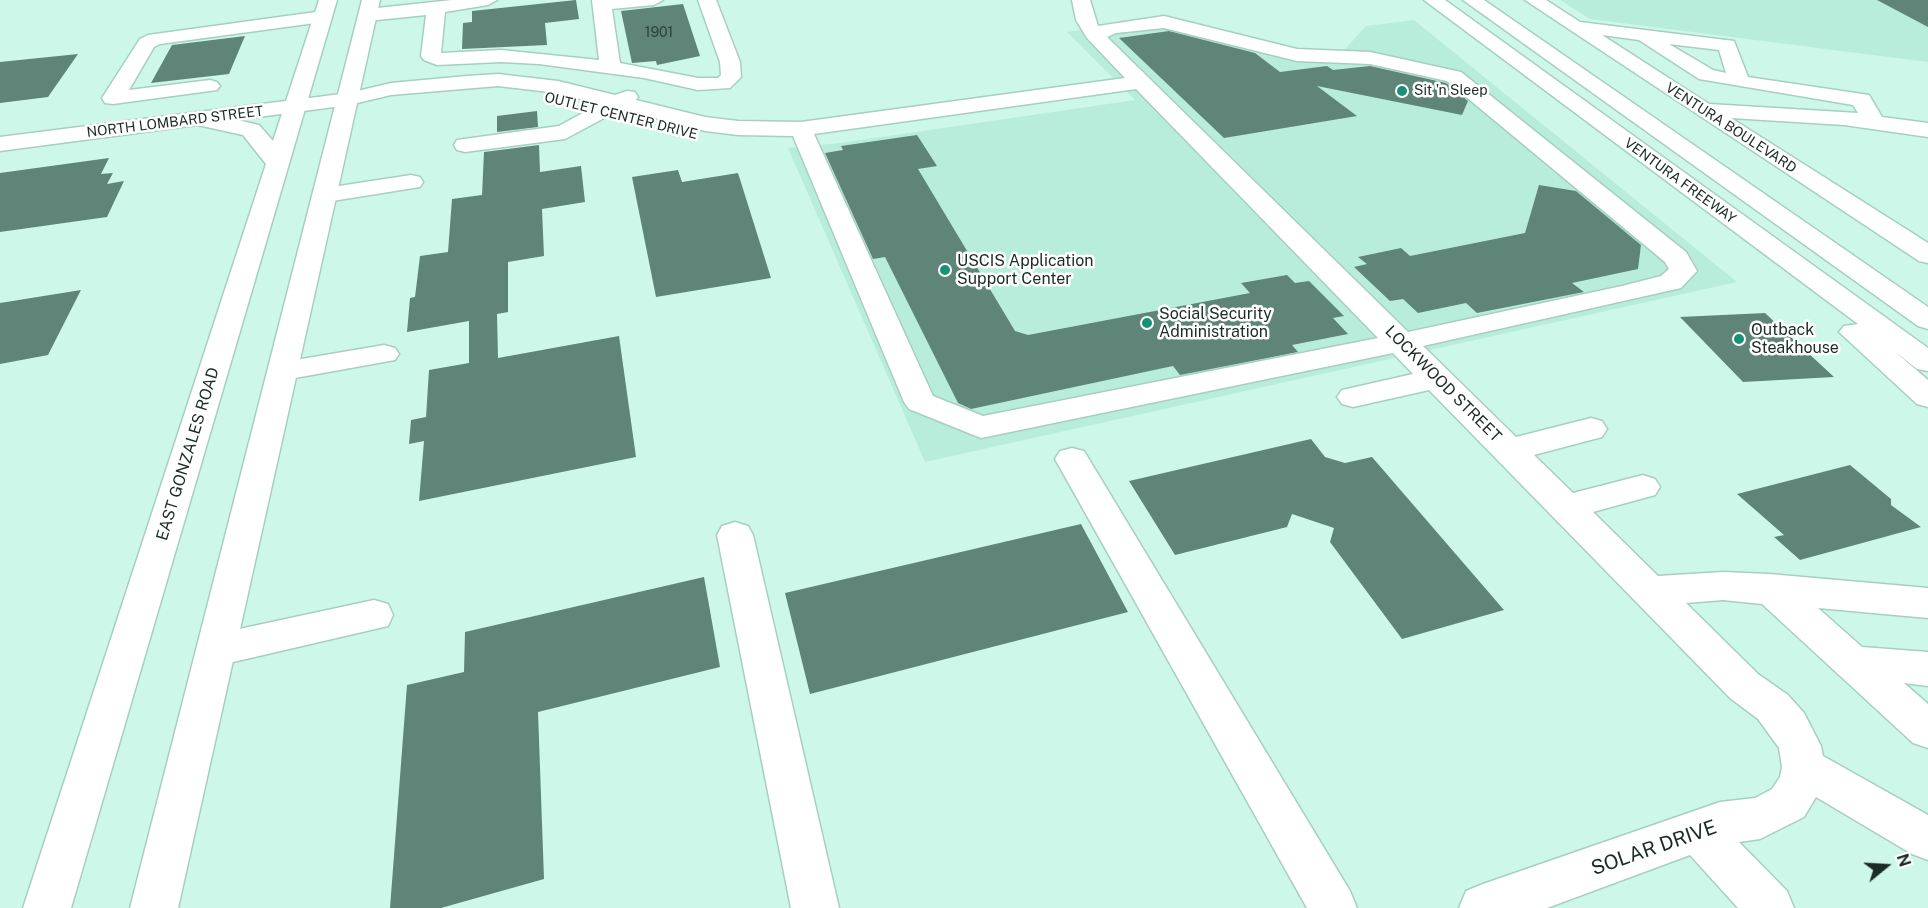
<!DOCTYPE html>
<html>
<head>
<meta charset="utf-8">
<style>
	body { margin:0 }
	#map { position:relative; width:1928px; height:908px; overflow:hidden; background:#cdf8e9; font-family:"Public Sans",sans-serif }
	canvas { display:block }
	.north { position:absolute; left:1856px; top:836px; width:60px; height:60px; -webkit-text-stroke:4px #fff; paint-order:stroke; rotate:72deg; font-size:16px; font-weight:700; line-height:24px; text-align:center; color:#1b2b26 }
	.north::after { content:''; display:block; margin:auto; width:21px; height:27px; background:#1b2b26; clip-path:polygon(50% 0,100% 100%,50% 72%,0 100%) }
</style>
</head>
<body>
<div id="map">
<canvas width="1928" height="908"></canvas>
<div class="north">N</div>
</div>
<script>
const c = document.querySelector('canvas').getContext('2d');
c.lineJoin = 'round';
function fill(path, color) { c.fillStyle = color; c.fill(path, 'evenodd'); }
const toPath = rows => new Path2D(rows.map(r => 'M' + r).join(''));
function strokePath(path, color, width, dash) { c.strokeStyle = color; c.lineWidth = width; c.lineCap = dash ? 'butt' : 'round'; c.setLineDash(dash || []); c.stroke(path); }
function write(font, color, halo, rows, align = 'center') {
  c.font = font + ' "Public Sans",sans-serif'; c.lineWidth = 5; c.setLineDash([]); c.textBaseline = 'middle'; c.strokeStyle = halo; c.fillStyle = color; for (const [text, x, y, turn = 0] of rows) {
    c.save(); c.translate(x, y); c.rotate((+turn || 0) * Math.PI / 180); c.textAlign = isNaN(turn) ? turn : align; if (halo) c.strokeText(text, 0, 0); c.fillText(text, 0, 0); c.restore();
  }
}
const built = toPath([
	[1560,0,1928,0,1928,62,1590,19],
	[1166,19,1309,53,1345,49,1366,26,1414,20,1737,282,925,462,788,148,840,143,1135,100,1067,32]
]);
const building = toPath([
	[576,0,579,19,545,23,547,45,462,49,463,23,472,22,472,11],
	[1877,0,1928,0,1928,27],
	[683,4,700,56,657,65,656,61,632,63,621,11],
	[1169,31,1255,53,1280,72,1327,66,1333,70,1370,66,1446,83,1468,101,1462,115,1317,86,1357,116,1224,138,1119,38],
	[245,36,229,74,151,83,172,45],
	[78,54,48,97,0,103,0,62],
	[537,111,538,127,497,132,497,116],
	[917,135,937,166,918,169,1015,331,1028,335,1250,293,1241,283,1287,275,1295,283,1309,281,1344,316,1333,318,1348,334,1292,345,1298,352,1180,375,1173,366,971,409,958,403,885,257,873,259,825,153,843,150,841,146],
	[539,145,540,172,581,166,585,202,542,209,544,256,508,262,508,312,497,314,498,358,619,336,636,457,419,501,424,441,409,444,411,420,426,417,429,370,469,363,469,321,407,332,410,298,415,297,420,256,448,252,452,199,482,195,484,152],
	[109,158,101,174,113,173,107,184,124,181,107,217,0,232,0,173],
	[678,170,682,182,738,173,771,278,656,297,632,177],
	[1539,185,1576,191,1641,245,1638,269,1572,283,1584,292,1477,313,1466,303,1418,313,1403,299,1390,301,1354,267,1367,264,1358,257,1401,248,1410,256,1525,233],
	[81,290,48,355,0,364,0,303],
	[1765,313,1834,377,1743,382,1680,317],
	[1311,439,1325,457,1345,463,1372,457,1504,610,1402,639,1330,542,1334,528,1292,514,1287,527,1175,555,1129,481],
	[1850,465,1891,499,1891,505,1921,527,1800,560,1774,537,1784,535,1737,494],
	[1081,524,1128,612,810,694,785,593],
	[704,577,720,667,538,712,544,879,441,908,390,908,407,685,464,672,465,632]
]);
const minor = toPath([
	[452,0,497,0,488,5,445,12,441,53,501,50,599,60,592,0,663,0,654,5,612,9,620,63,698,78,718,78,721,75,720,62,698,0,716,0,740,62,741,77,730,88,698,90,644,78,539,64,501,62,437,65,424,60,421,56,426,15,368,21,359,15,368,9,452,0],
	[1072,0,1090,0,1098,26,1164,16,1297,49,1370,52,1461,72,1686,252,1697,271,1681,288,1423,346,1516,437,1591,418,1602,421,1607,429,1602,437,1534,455,1573,493,1643,475,1655,479,1660,487,1655,495,1593,512,1658,576,1723,572,1769,574,1928,588,1928,618,1818,608,1862,647,1928,652,1928,686,1904,683,1928,704,1928,748,1913,743,1762,604,1723,600,1686,603,1758,674,1788,695,1804,713,1821,746,1823,756,1928,815,1928,860,1912,854,1816,797,1804,817,1760,839,1739,842,1787,891,1794,908,1738,908,1690,855,1547,908,1459,908,1466,891,1483,884,1720,802,1755,798,1772,789,1780,777,1782,767,1779,748,1758,719,1730,698,1429,390,1353,407,1342,404,1337,397,1342,390,1413,374,1393,353,981,438,909,409,904,402,793,136,738,135,705,131,621,109,565,139,465,152,457,150,454,145,457,140,559,126,599,104,558,93,498,86,391,95,349,105,0,151,0,137,349,93,391,83,467,76,498,74,558,81,615,95,627,91,635,92,638,97,636,100,705,117,738,121,801,122,1125,78,1087,38,1076,20,1072,0],
	[1164,28,1297,61,1370,64,1447,81,1665,262,1669,269,1661,276,1622,286,1408,332,1107,37,1116,33,1164,28],
	[1136,89,1378,338,983,416,933,396,814,134,1136,89],
	[1525,0,1546,0,1580,22,1734,41,1748,77,1869,95,1882,117,1928,123,1928,137,1844,125,1731,118,1928,243,1928,263,1919,261,1525,0],
	[1602,35,1639,40,1699,79,1853,105,1858,113,1709,104,1602,35],
	[1669,44,1719,50,1726,73,1713,70,1669,44],
	[323,11,332,17,330,21,160,44,154,47,129,90,210,80,217,82,220,86,217,90,113,104,105,103,102,98,140,39,148,35,323,11],
	[411,175,420,177,423,182,420,187,326,202,317,200,314,195,317,190,326,188,411,175],
	[384,345,395,348,399,354,395,360,284,380,273,378,269,371,273,364,284,362,384,345],
	[1072,448,1084,451,1350,891,1357,908,1307,908,1055,459,1060,451,1072,448],
	[735,522,748,526,753,535,839,908,791,908,717,535,722,526,735,522],
	[374,600,388,604,393,615,388,626,216,666,202,661,196,650,202,639,216,634,374,600]
]);
const major = toPath([
	[319,0,337,0,71,908,23,908,266,164,243,135,193,124,190,119,193,114,201,112,259,125,273,141,319,0],
	[362,0,380,0,178,908,130,908,362,0]
]);
const highway = toPath([
	[1424,0,1445,0,1928,348,1928,371,1917,369,1893,350,1928,380,1928,407,1917,404,1839,332,1844,326,1858,324,1424,0],
	[1463,0,1484,0,1928,307,1928,329,1918,326,1463,0]
]);
const markers = [
	[1402,91,6,"#189074"],
	[945,270,6,"#189074"],
	[1147,323,6,"#189074"],
	[1739,339,6,"#189074"]
];
const numberNames = [
	["1901",659,33]
];
const farPoinames = [
	["Sit 'n Sleep",1414,91]
];
const farStreetnames = [
	["OUTLET CENTER DRIVE",621,116,14],
	["NORTH LOMBARD STREET",175,122,-7],
	["VENTURA BOULEVARD",1731,128,33],
	["VENTURA FREEWAY",1680,181,36]
];
const poiNames = [
	["USCIS Application",957,261],
	["Support Center",957,279],
	["Social Security",1159,314],
	["Administration",1159,332],
	["Outback",1751,330],
	["Steakhouse",1751,348]
];
const streetNames = [
	["LOCKWOOD STREET",1443,384,45],
	["EAST GONZALES ROAD",188,454,-73]
];
const nearStreetnames = [
	["SOLAR DRIVE",1654,848,-19]
];
fill(built, '#b9eddb');
fill(building, '#5e8578');
strokePath(minor, '#a6cfc1', 3);
strokePath(major, '#a6cfc1', 3);
strokePath(highway, '#a6cfc1', 3);
fill(minor, '#fff');
fill(major, '#fff');
fill(highway, '#fff');
for (const [x, y, r, color] of markers) { const dot = new Path2D(); dot.arc(x, y, r, 0, 2 * Math.PI); c.fillStyle = color; c.fill(dot); strokePath(dot, '#fff', 2); }
write('14px', '#2c423a', null, numberNames);
write('14px', '#1b2b26', '#fff', farPoinames, 'left');
write('14px', '#1b2b26', '#fff', farStreetnames);
write('16px', '#1b2b26', '#fff', poiNames, 'left');
write('16px', '#1b2b26', '#fff', streetNames);
write('20px', '#1b2b26', '#fff', nearStreetnames);
</script>
</body>
</html>
